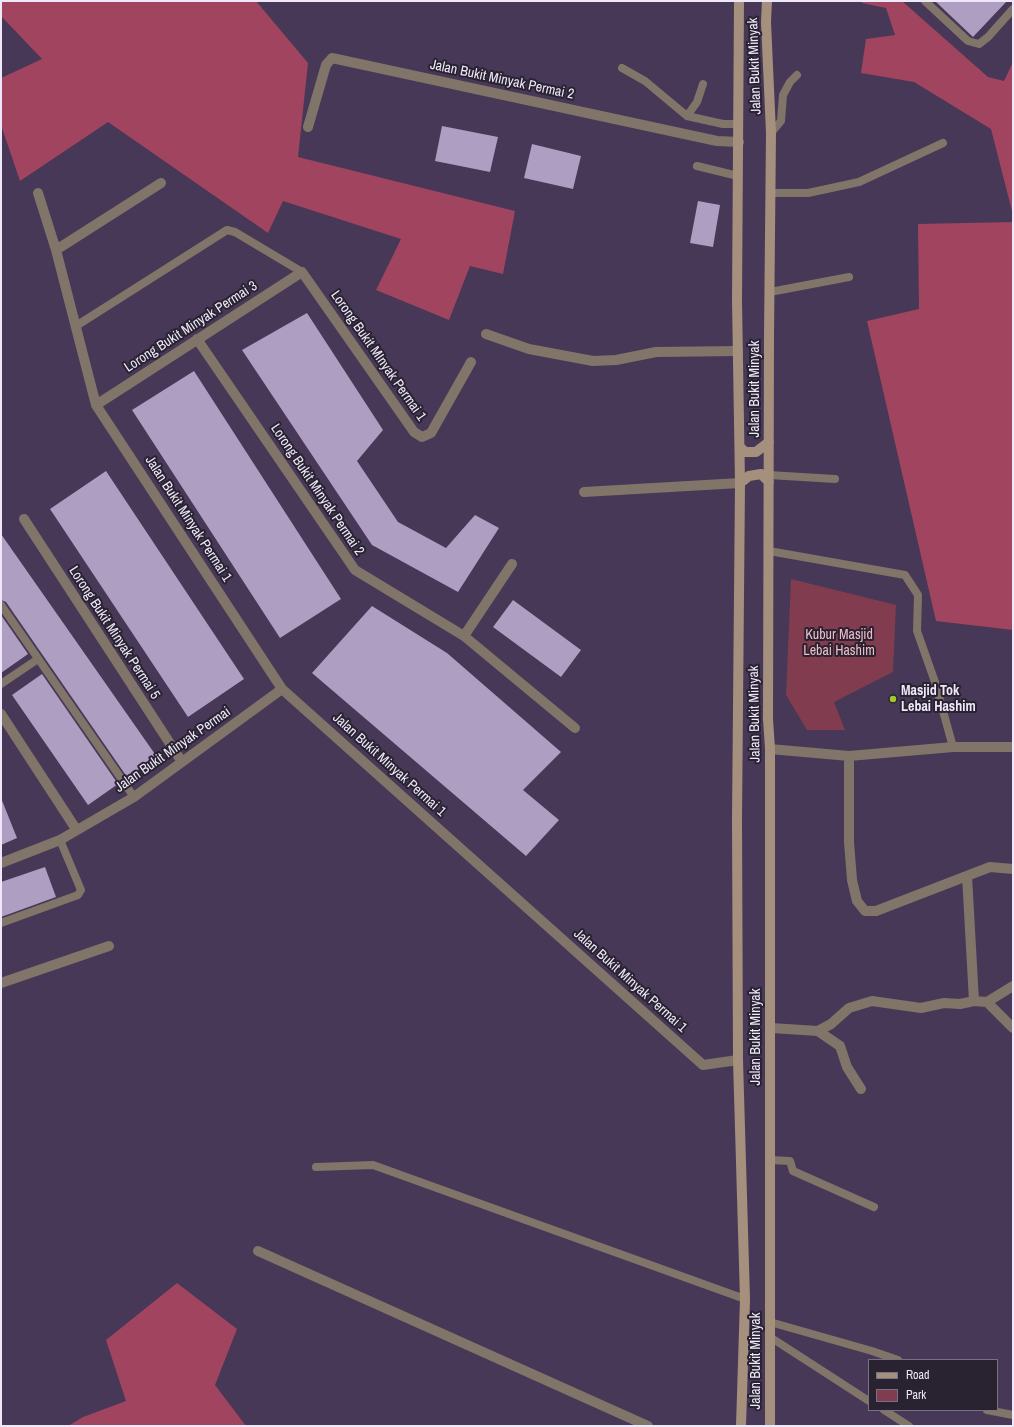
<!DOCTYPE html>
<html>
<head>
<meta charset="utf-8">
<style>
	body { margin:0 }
	#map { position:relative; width:1014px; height:1427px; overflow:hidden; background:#463856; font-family:"Archivo Narrow",sans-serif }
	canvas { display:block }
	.frame { position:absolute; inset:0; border:2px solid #efe7fa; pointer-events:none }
	.legend { position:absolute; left:868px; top:1359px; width:130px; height:52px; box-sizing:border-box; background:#292331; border:1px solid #787181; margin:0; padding:5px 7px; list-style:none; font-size:12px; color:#efe7fa }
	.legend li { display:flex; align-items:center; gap:8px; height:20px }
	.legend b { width:20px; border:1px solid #787181 }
</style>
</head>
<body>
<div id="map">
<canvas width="1014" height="1427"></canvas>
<div class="frame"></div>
<ul class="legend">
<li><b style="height:5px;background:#a5907d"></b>Road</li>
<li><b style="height:11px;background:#813d4f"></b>Park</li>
</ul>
</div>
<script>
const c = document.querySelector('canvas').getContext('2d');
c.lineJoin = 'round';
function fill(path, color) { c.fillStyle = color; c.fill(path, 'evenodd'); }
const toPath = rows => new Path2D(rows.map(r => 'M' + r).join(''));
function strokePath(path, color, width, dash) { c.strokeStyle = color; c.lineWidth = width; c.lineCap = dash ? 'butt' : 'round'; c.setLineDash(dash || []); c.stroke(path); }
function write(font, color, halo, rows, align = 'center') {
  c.font = font + ' "Archivo Narrow",sans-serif'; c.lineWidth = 4; c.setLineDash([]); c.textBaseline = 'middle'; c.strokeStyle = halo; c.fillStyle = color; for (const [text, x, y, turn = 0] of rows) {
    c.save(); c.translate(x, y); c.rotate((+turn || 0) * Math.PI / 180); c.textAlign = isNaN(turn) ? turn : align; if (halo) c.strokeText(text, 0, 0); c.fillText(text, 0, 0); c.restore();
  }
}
const green = toPath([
	[791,579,896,605,893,672,834,702,845,730,807,730,786,695]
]);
const forest = toPath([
	[1,1,256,1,308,63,298,157,515,211,503,274,470,266,449,320,376,290,401,239,283,201,268,233,108,122,20,181,1,125,1,78,42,59,1,16],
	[862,1,902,1,988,77,1004,81,1013,62,1013,215,991,129,914,82,861,73,866,39,895,35,886,8,862,3],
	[1013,222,1013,630,936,621,867,321,919,309,918,224],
	[177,1283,237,1329,215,1385,246,1426,68,1426,83,1417,126,1401,106,1340]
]);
const building = toPath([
	[935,1,1007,1,973,37],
	[442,126,498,137,490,172,435,161],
	[532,144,581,156,573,189,524,178],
	[698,201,720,205,713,247,690,243],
	[307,313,383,430,357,461,398,522,446,548,475,515,499,528,458,592,372,545,242,350],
	[194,371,341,599,280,638,132,410],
	[106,471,244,679,188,717,50,509],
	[1,534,157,757,127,777,6,602,1,600],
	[513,600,581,650,561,677,493,627],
	[372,606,447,653,561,752,523,790,559,820,526,856,312,673],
	[1,615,28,654,1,673],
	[42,674,118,784,88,805,12,695],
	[1,798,17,838,1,845],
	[45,867,56,897,1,917,1,882]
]);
const lane = toPath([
	[925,1,968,41,979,44,988,37,1013,9],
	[622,68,645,81,687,116,723,124,739,124],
	[687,116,697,102,703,84],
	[771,133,781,121,783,95,790,82,797,75],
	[697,166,738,176],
	[771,193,808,193,859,182,943,143],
	[770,292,849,277],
	[76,326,227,230,235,232,302,272],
	[769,475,835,479],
	[769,551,905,575,918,595,917,631,935,682,953,747],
	[1,605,134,797],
	[1,684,38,659],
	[1,923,78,895,81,890,60,840],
	[769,1160,790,1161,793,1171,874,1207],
	[316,1167,373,1165,745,1299],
	[770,1322,872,1351,898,1360],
	[770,1337,869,1401],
	[884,1410,909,1426],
	[987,1410,1013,1415]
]);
const street = toPath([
	[308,127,326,65,332,58,717,141,739,142],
	[38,193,56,250,96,405,282,689,703,1065,738,1060],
	[56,250,161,183],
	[486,334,529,349,593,361,616,360,656,352,738,351],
	[197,339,355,570,464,636,575,728],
	[96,405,302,272,414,432,422,437,431,433,471,362],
	[584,492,740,483],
	[24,519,182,762],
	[464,636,512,564],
	[1,714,76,829],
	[770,749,849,756,953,747,1013,747],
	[849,756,849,842,852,880,857,901,865,911,876,911,990,867,1013,869],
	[1,863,60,840,134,797,282,689],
	[967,876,974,1001],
	[1,983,109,946],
	[987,1002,1013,986],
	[771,1028,818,1031,840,1046,847,1067,861,1089],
	[818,1031,831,1024,849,1008,872,1001,921,1008,944,1003,960,1004,974,1001,987,1002,1013,1028],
	[258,1251,648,1426]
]);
const secondary = toPath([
	[739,1,737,300,740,483,737,819,738,1060,745,1299,741,1426],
	[767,1,766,22,771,133,769,336,768,719,770,749,770,1426],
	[740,447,745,452,756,452,769,442],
	[740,483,749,476,761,474,769,482]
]);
const markers = [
	[893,699,4,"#9fca2e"]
];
const streetNames = [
	["Jalan Bukit Minyak",755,66,-92],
	["Jalan Bukit Minyak Permai 2",502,80,12],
	["Lorong Bukit Minyak Permai 3",191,327,-33],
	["Lorong Bukit MInyak Permai 1",378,356,55],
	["Jalan Bukit Minyak",755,389,-90],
	["Lorong Bukit Minyak Permai 2",317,490,56],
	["Jalan Bukit Minyak Permai 1",188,519,57],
	["Lorong Bukit Minyak Permai 5",114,633,57],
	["Jalan Bukit Minyak",755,714,-91],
	["Jalan Bukit Minyak Permai",173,750,-35],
	["Jalan Bukit Minyak Permai 1",389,765,42],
	["Jalan Bukit Minyak Permai 1",630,981,42],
	["Jalan Bukit Minyak",756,1037,-90],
	["Jalan Bukit Minyak",756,1361,-90]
];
const parkNames = [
	["Kubur Masjid",839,635],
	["Lebai Hashim",839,651]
];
const poiNames = [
	["Masjid Tok",901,691],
	["Lebai Hashim",901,707]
];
fill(green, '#813d4f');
fill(forest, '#a1445f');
fill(building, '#ad9ec2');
strokePath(lane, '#817468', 8);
strokePath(street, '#817468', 10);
strokePath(secondary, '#a5907d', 10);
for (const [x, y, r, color] of markers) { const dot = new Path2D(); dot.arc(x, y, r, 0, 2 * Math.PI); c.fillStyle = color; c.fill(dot); strokePath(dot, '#292331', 1.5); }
write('14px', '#efe7fa', '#292331', streetNames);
write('14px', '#f2bdc8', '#292331', parkNames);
write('bold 14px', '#efe7fa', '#292331', poiNames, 'left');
</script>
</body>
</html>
